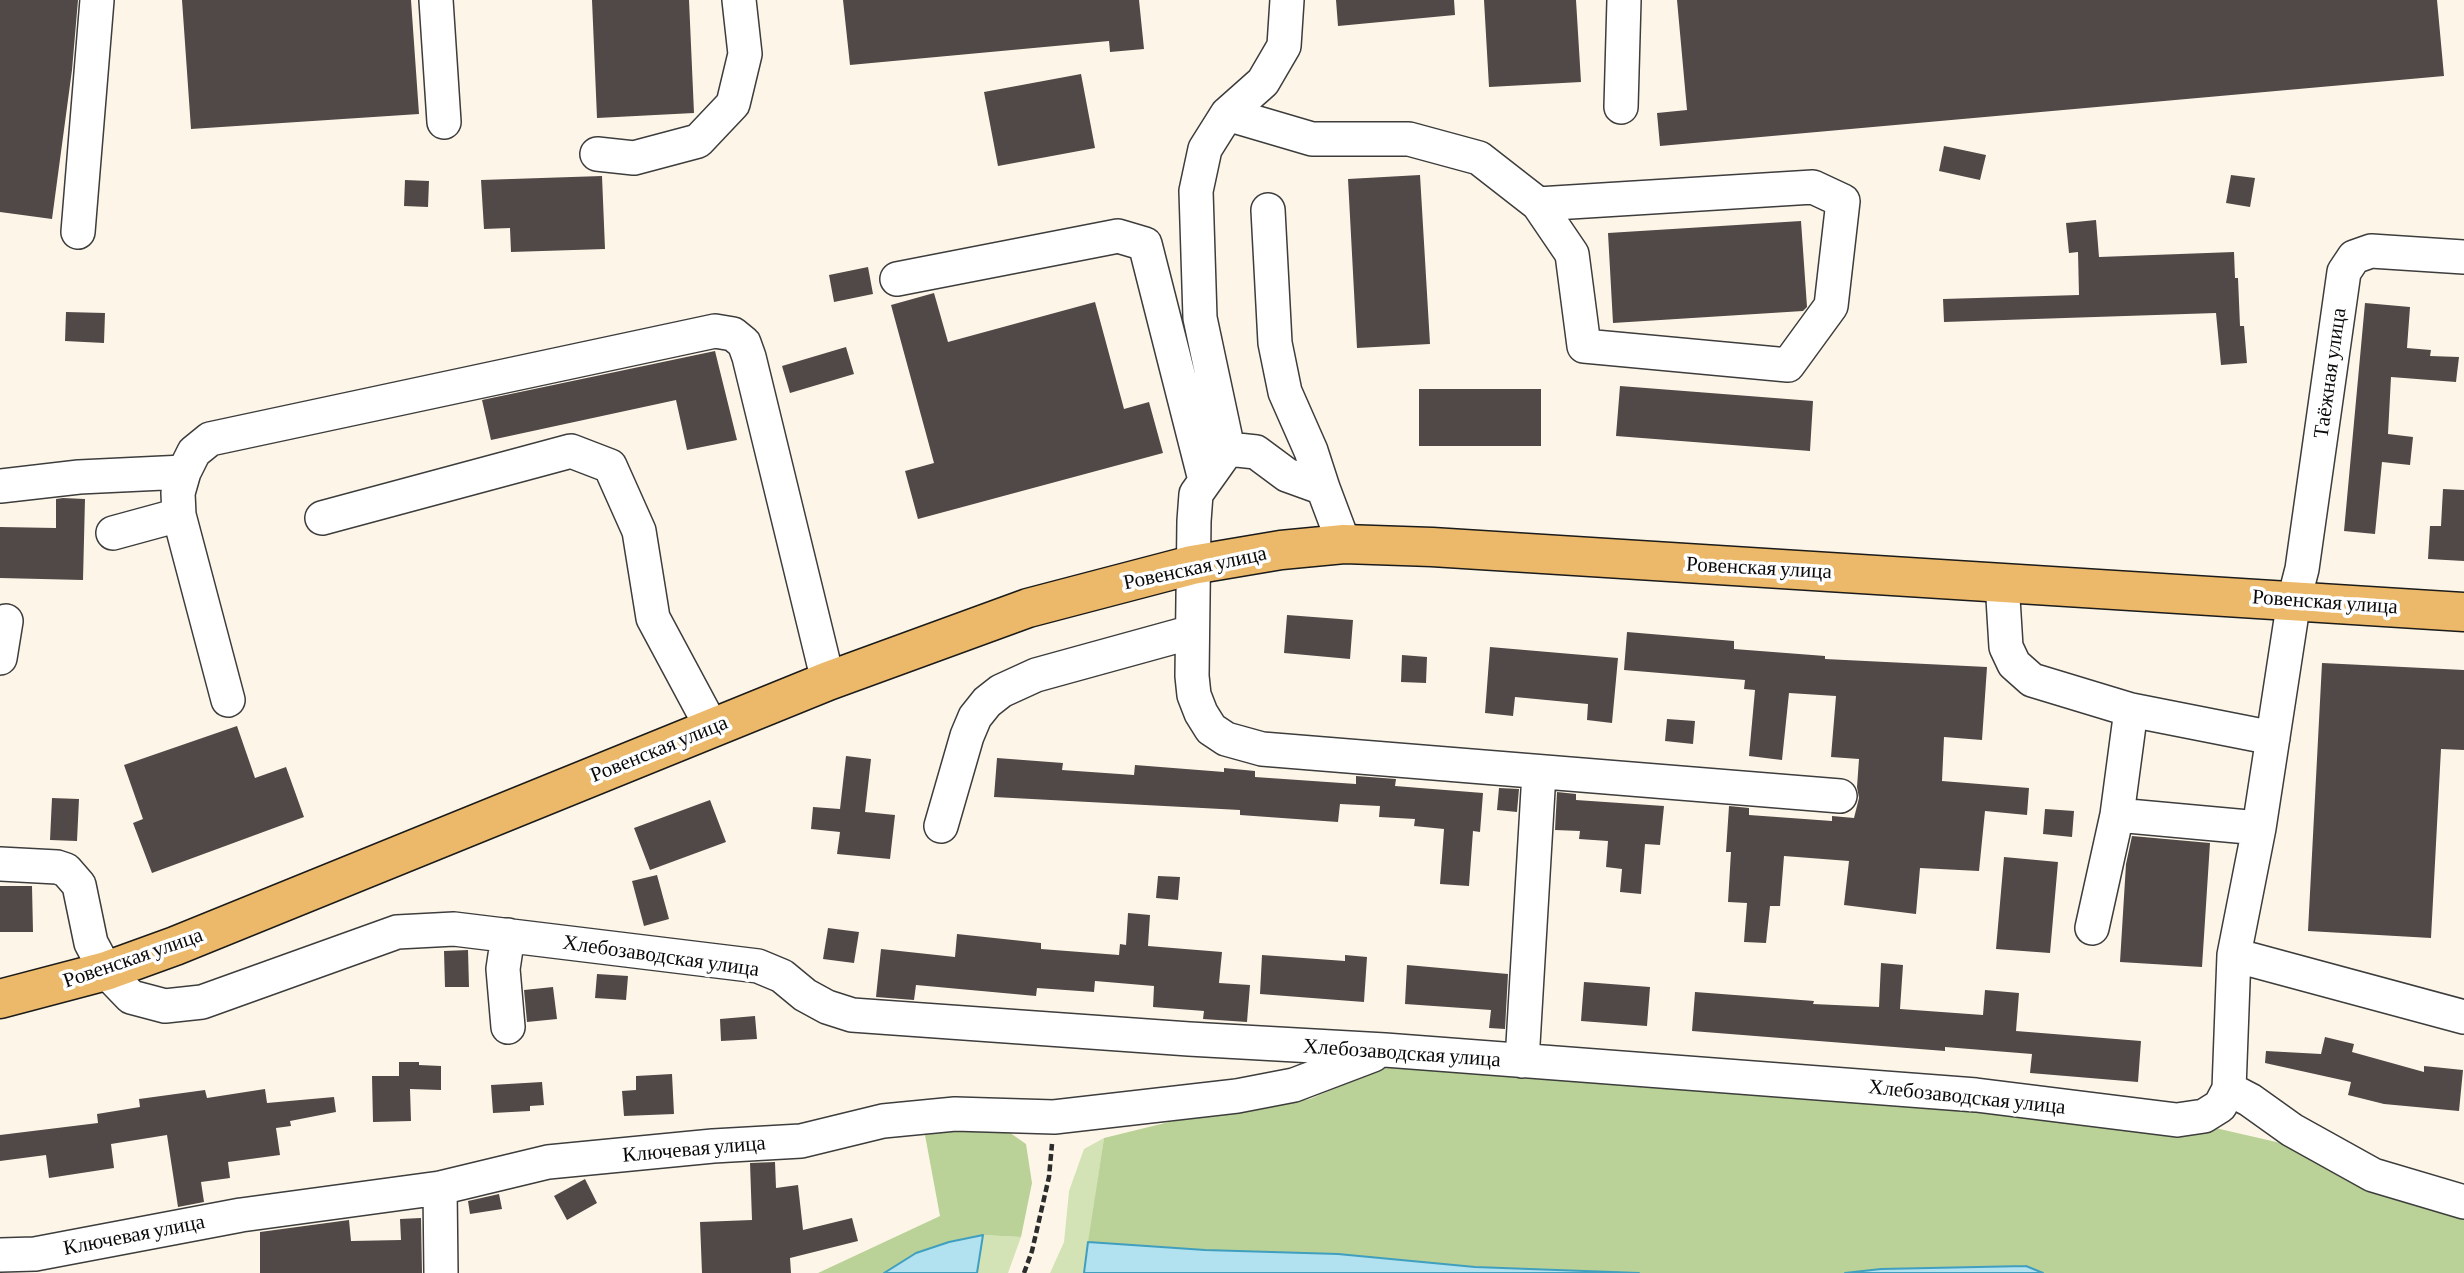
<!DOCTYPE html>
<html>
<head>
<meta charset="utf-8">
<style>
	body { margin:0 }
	canvas { display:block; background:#fdf6e8 }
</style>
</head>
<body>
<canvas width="2464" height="1273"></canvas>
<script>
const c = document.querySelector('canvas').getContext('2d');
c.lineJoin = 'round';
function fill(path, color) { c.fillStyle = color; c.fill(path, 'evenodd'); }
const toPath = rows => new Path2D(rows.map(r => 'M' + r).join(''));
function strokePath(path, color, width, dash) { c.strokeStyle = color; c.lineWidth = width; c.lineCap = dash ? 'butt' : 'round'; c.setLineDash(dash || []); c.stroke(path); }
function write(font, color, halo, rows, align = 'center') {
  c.font = font + ' "Crimson Pro",serif'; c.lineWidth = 7; c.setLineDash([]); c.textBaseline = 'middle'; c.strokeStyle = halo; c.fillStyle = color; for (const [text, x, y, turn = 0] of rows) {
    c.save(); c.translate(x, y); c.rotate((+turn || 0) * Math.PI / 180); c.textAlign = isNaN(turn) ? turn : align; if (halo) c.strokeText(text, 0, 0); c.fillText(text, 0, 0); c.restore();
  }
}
const green = toPath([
	[1104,1138,1084,1273,1050,1273,1064,1242,1069,1191,1084,1149],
	[983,1235,1021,1237,1008,1273,977,1273]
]);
const forest = toPath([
	[1384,1067,1968,1105,2211,1127,2285,1144,2464,1217,2464,1273,2043,1273,2026,1266,1881,1269,1845,1273,1639,1273,1475,1267,1338,1254,1205,1250,1088,1242,1104,1138,1169,1122,1310,1099],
	[978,1128,1006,1130,1026,1144,1032,1183,1021,1237,983,1235,949,1242,916,1253,884,1273,818,1273,940,1216,925,1135]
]);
const water = toPath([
	[983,1235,977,1273,884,1273,916,1253,949,1242,983,1235],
	[1088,1242,1205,1250,1338,1254,1475,1267,1639,1273,1084,1273,1088,1242],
	[2026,1266,2043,1273,1845,1273,1881,1269,2026,1266]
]);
const building = toPath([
	[0,0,78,0,72,70,52,219,0,212],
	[182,0,411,0,419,114,191,129],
	[592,0,689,0,694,113,597,118],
	[843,0,1139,0,1144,49,1110,52,1109,41,850,65],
	[1336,0,1454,0,1455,15,1338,26],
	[1484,0,1576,0,1581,82,1489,87],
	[1677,0,2437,0,2444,76,1660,146,1657,113,1687,110],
	[1081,74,1095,148,998,166,984,92],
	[1944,146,1986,155,1980,180,1939,171],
	[1420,175,1430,344,1357,348,1348,179],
	[2231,175,2255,178,2250,207,2226,203],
	[602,176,605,249,511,252,510,228,484,229,481,180],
	[405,180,429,181,428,207,404,206],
	[2096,220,2099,257,2234,252,2235,278,2238,278,2240,326,2244,326,2247,363,2221,365,2216,313,1944,322,1943,299,2079,295,2078,252,2069,253,2066,223],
	[1801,221,1807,307,1803,311,1613,323,1608,233],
	[868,267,873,294,834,302,829,275],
	[934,293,948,342,1095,302,1124,409,1149,402,1163,453,918,519,905,471,934,463,891,305],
	[2365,303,2410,307,2407,348,2431,350,2430,356,2459,357,2456,382,2391,377,2388,434,2413,437,2410,465,2382,462,2375,534,2344,531],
	[66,312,105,313,104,343,65,341],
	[846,347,854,374,790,393,782,366],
	[715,351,737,440,687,450,676,400,491,440,482,400],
	[1620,386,1813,401,1810,451,1616,436],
	[1419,389,1541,389,1541,446,1419,446],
	[2443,489,2464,490,2464,561,2428,559,2430,526,2441,526],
	[63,498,85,499,83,580,0,578,0,527,56,528,56,499],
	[1287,615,1353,620,1350,659,1284,653],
	[1627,632,1734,641,1734,649,1825,656,1825,659,1987,667,1982,740,1944,737,1942,781,2029,788,2027,815,1985,811,1979,871,1920,868,1916,914,1844,905,1849,861,1784,856,1780,906,1770,906,1766,943,1744,942,1747,903,1728,902,1731,852,1726,852,1729,806,1749,808,1749,815,1832,821,1832,816,1854,818,1859,798,1857,787,1859,759,1831,757,1836,696,1789,693,1782,760,1749,756,1755,690,1744,689,1745,680,1624,670],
	[1490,647,1618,658,1612,723,1587,720,1588,704,1515,697,1513,716,1485,713],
	[1402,655,1427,657,1426,683,1401,682],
	[2322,663,2464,670,2464,750,2441,749,2431,938,2308,931],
	[1667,719,1695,721,1693,744,1665,741],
	[237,726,255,778,286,767,304,817,152,873,133,823,143,819,124,765],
	[846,756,871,759,865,812,895,815,890,859,837,854,840,832,811,829,813,807,840,809],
	[997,758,1063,763,1062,770,1134,775,1135,765,1224,772,1224,768,1255,771,1255,777,1356,784,1356,776,1396,779,1395,786,1483,793,1480,832,1473,831,1469,886,1440,884,1444,829,1414,826,1415,819,1379,817,1380,806,1340,804,1338,822,1240,815,1240,810,994,797],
	[1499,788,1519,789,1517,812,1497,810],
	[1557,792,1576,794,1576,800,1664,806,1660,845,1645,844,1641,894,1620,892,1622,869,1606,867,1608,841,1579,839,1580,831,1555,830],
	[52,798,79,799,77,841,50,840],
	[710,800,726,842,650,870,634,828],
	[2045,809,2074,811,2072,837,2043,834],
	[2132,836,2210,843,2202,967,2120,962,2126,864],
	[2004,857,2058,862,2050,953,1996,949],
	[657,875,669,919,644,926,632,881],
	[1158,876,1180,877,1178,900,1156,898],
	[0,886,32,886,33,932,0,932],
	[1128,913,1150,915,1148,946,1222,952,1219,983,1250,985,1247,1022,1203,1019,1204,1011,1153,1007,1154,986,1095,981,1094,992,1037,988,1036,996,916,985,914,1000,876,997,881,949,955,957,957,934,1041,943,1041,949,1119,955,1120,944,1126,945],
	[828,928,859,932,854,963,823,959],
	[468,950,469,987,445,987,444,951],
	[1262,955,1345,961,1345,955,1367,957,1364,1002,1260,994],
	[1881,963,1903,965,1900,1009,1983,1015,1985,990,2019,993,2016,1031,2141,1041,2138,1082,2030,1073,2032,1054,1945,1047,1945,1051,1692,1031,1695,992,1814,1001,1813,1004,1879,1007],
	[1407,965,1508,974,1505,1029,1489,1028,1491,1010,1405,1004],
	[597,974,628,976,626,1000,595,998],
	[1584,982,1650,987,1647,1026,1581,1021],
	[553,987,557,1019,527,1022,524,990],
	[755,1016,757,1039,721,1041,720,1019],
	[2325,1037,2354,1044,2352,1052,2424,1072,2424,1066,2463,1070,2459,1111,2384,1104,2348,1095,2351,1082,2265,1063,2266,1051,2321,1054],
	[399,1062,419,1062,419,1065,441,1066,441,1090,410,1089,411,1121,373,1122,372,1076,399,1076],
	[672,1074,674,1114,624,1116,622,1091,636,1090,636,1076],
	[542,1082,544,1105,530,1106,530,1111,493,1113,491,1085],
	[265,1089,267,1103,334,1097,336,1112,290,1121,291,1126,276,1128,280,1155,228,1162,230,1178,201,1182,204,1202,178,1207,167,1135,111,1144,114,1168,49,1178,46,1155,0,1161,0,1135,98,1123,97,1114,140,1107,139,1099,205,1090,207,1098],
	[775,1162,776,1188,798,1185,803,1230,852,1218,858,1241,790,1258,791,1273,702,1273,700,1222,752,1220,750,1163],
	[585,1179,597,1203,567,1220,554,1196],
	[499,1194,502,1209,470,1214,468,1201],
	[421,1218,422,1273,260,1273,260,1232,349,1220,351,1241,401,1240,400,1219]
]);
const path = toPath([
	[1024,1273,1032,1251,1049,1177,1052,1144]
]);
const minor = toPath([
	[436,0,444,122],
	[1287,0,1284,46,1263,82,1227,114,1205,149,1196,191,1200,318,1228,449,1196,494,1194,521,1192,676,1194,695,1201,713,1211,729,1226,739,1262,749,1840,796],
	[1621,107,1624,0],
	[1227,114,1312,139,1409,139,1479,158,1538,204,1572,254,1584,346,1788,365,1831,306,1843,201,1813,187,1538,204],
	[597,154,634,158,698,141,733,104,745,54,739,0],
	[1268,210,1275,343,1285,392,1311,451,1323,488],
	[78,232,97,0],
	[897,279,1118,236,1145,244,1205,480],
	[1228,449,1256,452,1287,475,1323,488,1344,544],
	[0,486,79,477,184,472],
	[322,518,571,451,610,466,639,531,653,618,712,728],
	[113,533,179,515],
	[2002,582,2006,647,2014,664,2032,680,2131,710,2273,738],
	[0,658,6,621],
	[228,700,179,515,178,493,184,472,194,452,210,439,715,331,733,334,744,343,749,357,828,681],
	[2117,815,2131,710],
	[941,826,967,736,975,717,987,702,1001,691,1036,675,1192,632],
	[0,864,57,867,66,870,79,885,91,943,106,971,131,997,165,1006,202,1002,397,932,454,929,758,966,782,976,805,995,827,1007,852,1015,1189,1039,1385,1050,1976,1095,2177,1120,2204,1116,2220,1106,2229,1089,2234,955,2259,828,2294,600,2302,569,2344,272,2354,257,2371,251,2464,257],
	[2092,928,2117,815,2259,828],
	[2234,955,2464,1017],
	[508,1027,503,969,508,935],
	[1522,1061,1539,773],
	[2229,1089,2250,1100,2292,1130,2373,1175,2464,1202],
	[440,1188,441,1273],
	[0,1255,35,1254,241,1215,440,1188,548,1162,713,1146,801,1141,883,1121,955,1114,1054,1117,1237,1096,1294,1085,1373,1055]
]);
const major = toPath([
	[0,999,106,971,175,946,828,681,1028,608,1192,565,1281,550,1344,544,1432,547,2464,612]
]);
const streetNames = [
	["Таёжная улица",2330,373,-82],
	["Ровенская улица",1195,568,-12],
	["Ровенская улица",1759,568,3],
	["Ровенская улица",2325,602,4],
	["Ровенская улица",659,749,-22],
	["Хлебозаводская улица",661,956,8],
	["Ровенская улица",133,958,-19],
	["Хлебозаводская улица",1402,1053,4],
	["Хлебозаводская улица",1967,1097,6],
	["Ключевая улица",694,1149,-5],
	["Ключевая улица",134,1235,-11]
];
fill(green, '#d4e3b6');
fill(forest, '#bad297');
fill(water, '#b2e1ef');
strokePath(water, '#409fbf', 2);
fill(building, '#514947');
strokePath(minor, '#3d3d3d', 36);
strokePath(major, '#1b1b1b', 41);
strokePath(path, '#2c2c2c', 4.5, [7, 3.5]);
strokePath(minor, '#fff', 33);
strokePath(major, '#ecb96a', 38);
write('21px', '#0a0a0a', '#fff', streetNames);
</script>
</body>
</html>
